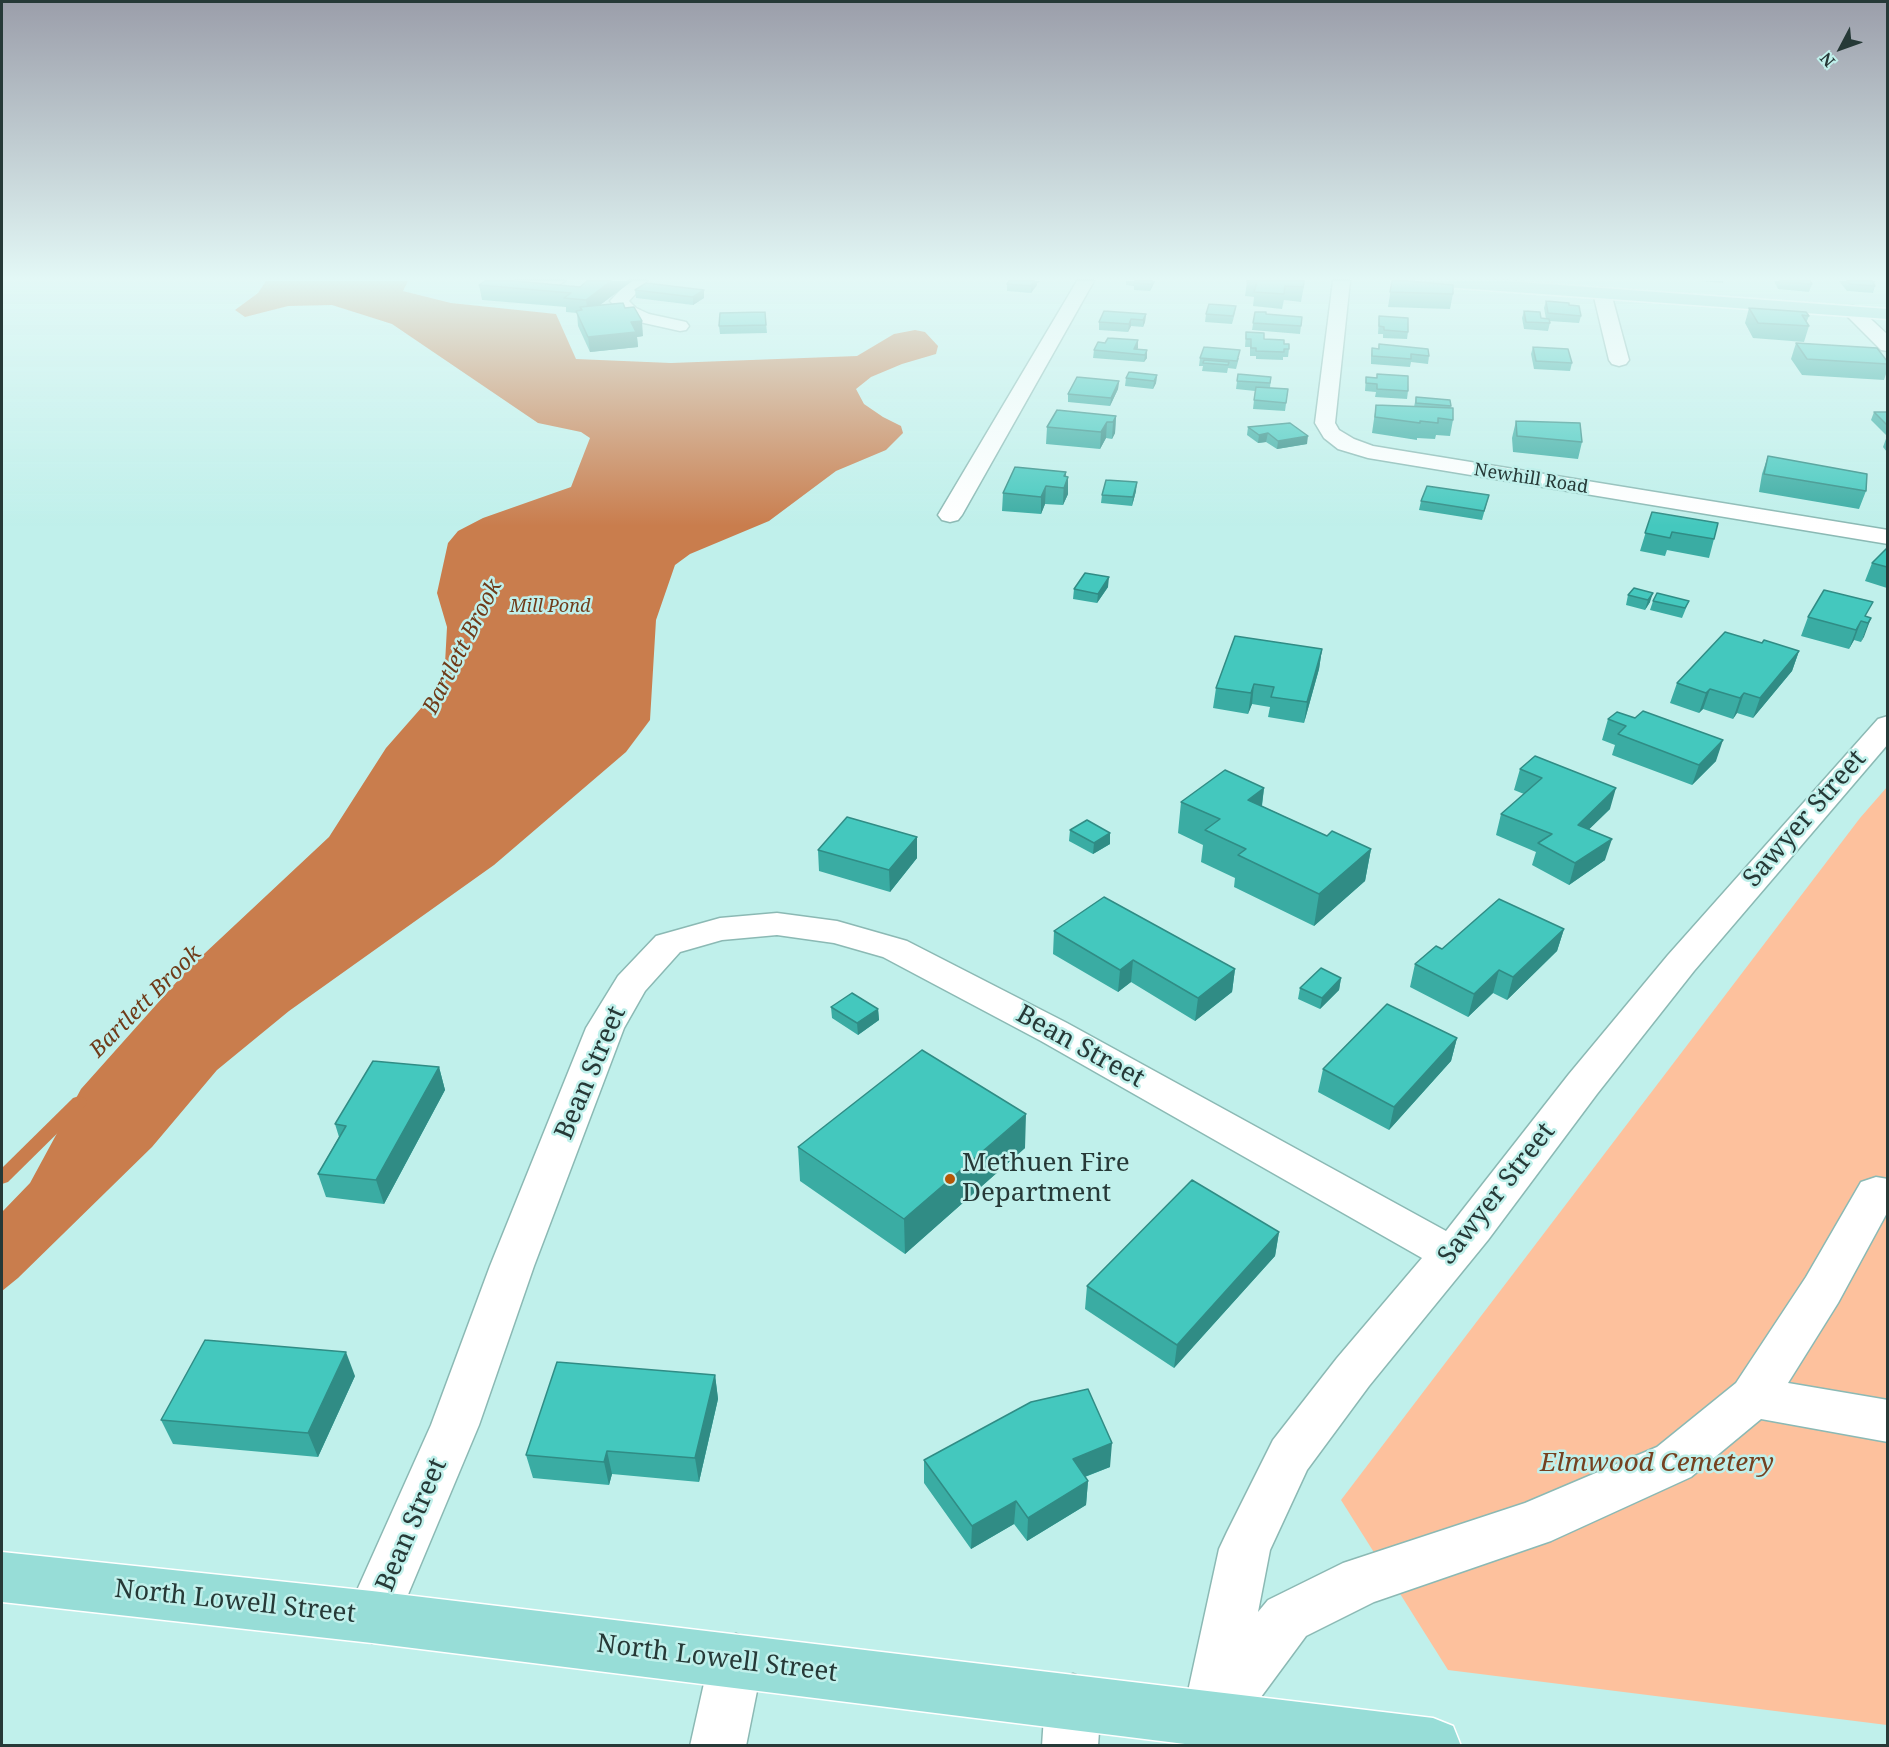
<!DOCTYPE html>
<html>
<head>
<meta charset="utf-8">
<style>
	body { margin:0 }
	#map { position:relative; width:1889px; height:1747px; overflow:hidden; background:#c0f0eb; font-family:"Noto Serif",serif }
	canvas { display:block }
	.frame { position:absolute; inset:0; border:3px solid #263937; pointer-events:none }
	.north { position:absolute; left:1811px; top:18px; width:60px; height:60px; -webkit-text-stroke:4px #c0f0eb; paint-order:stroke; rotate:229deg; font-size:16px; font-weight:700; line-height:24px; text-align:center; color:#263937 }
	.north::after { content:''; display:block; margin:auto; width:21px; height:27px; background:#263937; clip-path:polygon(50% 0,100% 100%,50% 72%,0 100%) }
</style>
</head>
<body>
<div id="map">
<canvas width="1889" height="1747"></canvas>
<div class="frame"></div>
<div class="north">N</div>
</div>
<script>
const c = document.querySelector('canvas').getContext('2d');
c.lineJoin = 'round';
function fill(path, color) { c.fillStyle = color; c.fill(path, 'evenodd'); }
const toPath = rows => new Path2D(rows.map(r => 'M' + r).join(''));
function strokePath(path, color, width, dash) { c.strokeStyle = color; c.lineWidth = width; c.lineCap = dash ? 'butt' : 'round'; c.setLineDash(dash || []); c.stroke(path); }
function write(font, color, halo, rows, align = 'center') {
  c.font = font + ' "Noto Serif",serif'; c.lineWidth = 5; c.setLineDash([]); c.textBaseline = 'middle'; c.strokeStyle = halo; c.fillStyle = color; for (const [text, x, y, turn = 0] of rows) {
    c.save(); c.translate(x, y); c.rotate((+turn || 0) * Math.PI / 180); c.textAlign = isNaN(turn) ? turn : align; if (halo) c.strokeText(text, 0, 0); c.fillText(text, 0, 0); c.restore();
  }
}
const green = toPath([
	[1887,787,1887,1725,1448,1670,1341,1500,1860,818]
]);
const water = toPath([
	[266,281,408,281,403,291,451,303,556,314,576,359,671,363,857,356,894,334,915,330,925,332,938,346,936,354,902,364,871,377,856,389,864,404,883,417,901,426,903,433,886,450,836,471,769,521,690,554,675,565,656,620,650,720,626,752,494,865,289,1011,217,1070,152,1147,18,1278,2,1291,2,1212,30,1183,81,1089,189,968,329,837,386,748,444,682,447,627,437,593,448,543,458,531,483,518,571,487,590,438,581,432,538,423,392,324,332,305,288,306,245,317,235,310,258,293]
]);
const stream = toPath([
	[79,1096,85,1098,87,1102,85,1106,8,1182,2,1184,2,1168,73,1098,79,1096]
]);
const minor = toPath([
	[515,281,565,281,552,289,523,286,515,281],
	[629,281,647,281,629,301,636,308,649,314,686,322,689,326,686,330,680,331,644,323,624,316,610,301,629,281],
	[1077,281,1094,281,962,515,958,520,950,522,942,520,938,515,1077,281],
	[1333,281,1350,281,1335,423,1339,430,1354,439,1373,446,1397,450,1888,530,1888,544,1368,458,1338,449,1324,438,1315,423,1333,281],
	[1602,288,1608,289,1611,293,1629,360,1626,364,1619,366,1612,364,1609,360,1593,293,1596,289,1602,288],
	[1852,306,1858,307,1888,335,1888,351,1881,350,1846,315,1843,311,1846,307,1852,306],
	[1888,716,1888,744,1694,971,1597,1094,1488,1240,1369,1386,1307,1470,1270,1550,1258,1612,1268,1600,1343,1563,1525,1503,1657,1447,1736,1383,1806,1277,1861,1182,1876,1177,1888,1179,1888,1211,1838,1303,1788,1383,1888,1400,1888,1442,1761,1419,1691,1477,1551,1541,1374,1602,1306,1636,1230,1739,1214,1746,1206,1746,1190,1739,1182,1719,1219,1549,1227,1532,1273,1440,1337,1358,1422,1258,1041,1041,883,957,834,943,777,935,722,940,680,952,645,991,624,1028,534,1266,479,1425,391,1635,372,1643,353,1635,345,1617,431,1425,490,1266,586,1028,618,976,656,936,720,918,777,913,837,921,907,941,1067,1023,1446,1231,1569,1074,1668,955,1878,719,1888,716],
	[736,1634,755,1642,763,1661,746,1746,690,1746,709,1661,717,1642,736,1634],
	[1073,1674,1093,1682,1101,1702,1098,1746,1042,1746,1045,1702,1053,1682,1073,1674]
]);
const major = toPath([
	[1423,281,1506,281,1888,309,1888,319,1431,286,1423,281],
	[2,1552,372,1591,1433,1718,1453,1726,1461,1746,1201,1746,372,1643,2,1602,2,1552]
]);
const wall = toPath([
	[587,281,632,281,600,305,643,336,637,337,638,347,590,352,578,326,577,313,566,312,566,307,482,300,479,285,580,287],
	[1009,281,1040,281,1038,283,1037,283,1037,285,1031,293,1007,291,1007,284],
	[1126,281,1155,281,1150,291,1134,290,1134,286,1126,285],
	[1247,281,1305,281,1301,302,1284,300,1282,309,1253,306,1254,297,1245,296],
	[1392,281,1453,294,1450,309,1388,307],
	[1701,281,1723,281,1723,283],
	[1774,281,1810,281,1812,284,1809,292,1778,289],
	[1839,281,1875,281,1874,284,1875,286,1873,293,1847,291],
	[635,290,704,290,704,298,693,305,636,298],
	[1546,301,1569,305,1581,316,1579,323,1549,321,1550,323,1548,331,1524,329,1522,318,1524,311,1541,318,1546,319,1544,308],
	[1236,306,1235,313,1232,324,1205,322,1206,314],
	[1749,308,1809,316,1806,323,1809,326,1804,342,1753,338,1745,323],
	[765,312,767,333,720,334,719,326],
	[1255,312,1266,314,1302,317,1300,334,1252,330],
	[1146,314,1145,322,1143,327,1131,326,1128,332,1099,330,1099,322],
	[1379,316,1408,332,1407,339,1383,338,1383,334,1378,334],
	[1246,332,1264,339,1284,344,1289,349,1288,357,1283,357,1283,360,1256,359,1256,356,1250,356,1250,347,1245,347],
	[1796,343,1887,361,1887,371,1884,380,1802,375,1791,359],
	[1379,344,1429,356,1428,364,1411,362,1410,367,1371,364,1371,356,1372,348,1378,349],
	[1533,347,1572,363,1570,371,1534,369,1531,354],
	[1138,348,1137,349,1147,350,1147,358,1144,362,1093,358,1094,350],
	[1200,358,1239,358,1236,369,1228,368,1227,373,1202,371,1203,366,1199,366],
	[1238,374,1271,377,1270,388,1288,389,1285,411,1253,409,1255,391,1236,389],
	[1377,374,1408,391,1407,399,1375,397,1376,392,1365,391,1366,377,1377,378],
	[1157,375,1156,383,1153,389,1125,386,1126,378],
	[1119,381,1118,389,1110,406,1068,402,1068,394],
	[1416,397,1451,406,1450,408,1453,420,1450,436,1436,435,1435,439,1417,438,1417,440,1372,433,1376,405,1414,407],
	[1874,412,1887,412,1887,452,1883,447,1887,436,1871,420],
	[1116,416,1115,433,1112,439,1106,438,1100,449,1046,444,1047,427],
	[1516,421,1582,442,1578,459,1513,452,1512,438],
	[1248,427,1307,444,1277,449,1266,442,1258,443,1247,435],
	[1768,456,1866,491,1859,509,1759,492,1762,474],
	[1066,472,1065,477,1068,477,1068,494,1063,505,1045,504,1041,514,1002,511,1003,493],
	[1136,491,1132,506,1101,503,1102,495],
	[1489,495,1482,520,1419,510,1421,501],
	[1652,512,1714,539,1709,558,1667,550,1665,556,1640,551],
	[1887,548,1887,588,1865,581,1872,563],
	[1108,587,1097,603,1073,599,1074,589],
	[1634,588,1650,602,1645,610,1626,605,1628,595],
	[1653,601,1689,601,1682,618,1650,610],
	[1808,617,1868,617,1871,618,1861,642,1854,640,1849,649,1801,636],
	[1762,643,1799,651,1792,671,1753,718,1737,713,1733,719,1703,709,1699,713,1670,703,1677,683],
	[1322,649,1319,669,1304,723,1268,717,1270,707,1252,704,1248,714,1213,708,1216,688],
	[1608,719,1716,761,1692,785,1612,755,1615,745,1602,740],
	[1535,756,1610,809,1589,829,1605,860,1569,885,1532,865,1536,852,1496,835,1501,814,1524,794,1514,790,1520,769],
	[1264,788,1262,806,1327,836,1371,849,1365,881,1314,926,1234,887,1235,878,1201,862,1203,845,1178,833,1181,802],
	[1070,830,1110,844,1093,854,1069,841],
	[917,837,917,858,890,892,819,871,818,850],
	[1564,929,1557,951,1507,1000,1493,993,1468,1017,1410,987,1415,964,1442,949],
	[1054,931,1235,969,1232,992,1195,1021,1131,982,1118,992,1053,954],
	[1341,978,1339,990,1320,1009,1298,999,1300,988],
	[831,1007,878,1009,879,1020,858,1035,832,1018],
	[1457,1038,1451,1061,1389,1130,1318,1092,1323,1069],
	[439,1067,445,1090,384,1204,326,1197,318,1174,339,1137,335,1124],
	[798,1147,1025,1148,905,1254,800,1181],
	[1279,1232,1275,1256,1174,1368,1085,1309,1087,1286],
	[715,1375,718,1399,699,1482,612,1474,609,1485,533,1478,526,1455],
	[355,1376,318,1457,173,1444,161,1420],
	[924,1460,1110,1467,1085,1477,1088,1481,1086,1505,1027,1541,1014,1524,971,1549,924,1483]
]);
const shadedWall = toPath([
	[611,281,632,281,588,314,586,300],
	[1034,281,1037,281,1037,285,1031,293,1031,286],
	[1152,281,1155,281,1150,291,1151,284],
	[704,290,704,298,693,305,693,297],
	[1146,314,1145,322,1143,327,1143,320],
	[1131,319,1131,326,1128,332,1129,324],
	[642,321,643,336,637,337,638,347,590,352,588,337,631,322],
	[1138,340,1138,348,1135,354,1134,349],
	[1147,350,1147,358,1144,362,1145,355],
	[1157,375,1156,383,1153,389,1154,381],
	[1119,381,1118,389,1110,406,1111,398],
	[1116,416,1115,433,1112,439,1113,422],
	[1107,422,1106,438,1100,449,1101,432],
	[1268,433,1266,442,1258,443,1259,435],
	[1308,436,1307,444,1277,449,1278,441],
	[1066,472,1065,486,1068,477,1068,494,1063,505,1064,476],
	[1137,482,1136,491,1132,506,1133,497],
	[1046,486,1045,504,1041,514,1041,497],
	[1109,577,1108,587,1097,603,1098,594],
	[1653,593,1650,602,1645,610,1648,600],
	[1871,618,1864,637,1861,642,1868,623],
	[1861,621,1854,640,1849,649,1856,630],
	[1322,649,1319,669,1304,723,1307,702],
	[1799,651,1792,671,1753,718,1760,698],
	[1254,684,1252,704,1248,714,1251,693],
	[1710,689,1703,709,1699,713,1706,693],
	[1744,693,1737,713,1733,719,1740,698],
	[1723,740,1716,761,1692,785,1699,765],
	[1264,788,1260,819,1248,800],
	[1616,788,1610,809,1572,846,1578,825],
	[1110,833,1110,844,1093,854,1094,843],
	[917,837,917,858,890,892,889,870],
	[1612,839,1605,860,1569,885,1575,863],
	[1371,849,1365,881,1314,926,1319,894],
	[1564,929,1557,951,1507,1000,1513,977],
	[1133,960,1131,982,1118,992,1120,970],
	[1235,969,1232,992,1195,1021,1198,998],
	[1499,970,1493,993,1468,1017,1474,994],
	[1341,978,1339,990,1320,1009,1322,998],
	[878,1009,879,1020,858,1035,857,1023],
	[1457,1038,1451,1061,1389,1130,1394,1107],
	[439,1067,445,1090,384,1204,376,1180],
	[1026,1114,1025,1148,905,1254,904,1219],
	[1279,1232,1275,1256,1174,1368,1177,1345],
	[346,1352,355,1376,318,1457,308,1433],
	[715,1375,718,1399,699,1482,695,1458],
	[1112,1443,1110,1467,1071,1482,1073,1459],
	[607,1451,612,1474,609,1485,604,1462],
	[1088,1481,1086,1505,1027,1541,1028,1518],
	[1016,1501,1014,1524,971,1549,972,1526]
]);
const building = toPath([
	[485,281,515,281,580,287,587,281,611,281,586,300,564,298,571,293,479,285,485,281],
	[1009,281,1034,281,1031,286,1007,284,1009,281],
	[1135,281,1152,281,1151,284,1134,283,1135,281],
	[1247,281,1304,281,1303,287,1285,286,1284,294,1254,292,1257,282,1247,281],
	[1392,281,1408,281,1453,285,1453,294,1390,292,1392,281],
	[1780,281,1810,281,1812,284,1780,282,1780,281],
	[1847,281,1872,281,1875,286,1850,284,1847,281],
	[646,283,704,290,693,297,635,290,646,283],
	[1546,301,1569,303,1569,305,1579,306,1581,316,1548,313,1546,301],
	[623,303,625,308,634,307,642,321,631,322,636,332,588,337,576,311,582,310,580,307,623,303],
	[1209,304,1236,306,1233,316,1206,314,1209,304],
	[1749,308,1806,312,1809,316,1802,315,1809,326,1758,323,1749,308],
	[1104,311,1146,314,1143,320,1131,319,1129,324,1099,322,1104,311],
	[1524,311,1540,312,1541,318,1549,319,1550,323,1526,322,1524,311],
	[765,312,766,325,719,326,720,313,765,312],
	[1255,312,1266,312,1266,314,1302,317,1301,326,1253,323,1255,312],
	[1379,316,1408,318,1408,332,1384,330,1384,327,1379,326,1379,316],
	[1246,332,1264,333,1264,339,1284,340,1284,344,1289,344,1289,349,1284,349,1284,352,1256,351,1256,348,1251,348,1251,339,1246,339,1246,332],
	[1108,338,1138,340,1134,349,1147,350,1145,355,1094,350,1098,342,1105,343,1108,338],
	[1796,343,1877,348,1887,361,1887,364,1807,359,1796,343],
	[1379,344,1428,349,1429,356,1411,354,1411,359,1372,356,1372,348,1379,349,1379,344],
	[1204,347,1240,350,1237,361,1200,358,1204,347],
	[1533,347,1568,349,1572,363,1536,361,1533,347],
	[1204,360,1229,362,1228,365,1203,363,1204,360],
	[1129,372,1157,375,1154,381,1126,378,1129,372],
	[1238,374,1271,377,1270,383,1237,381,1238,374],
	[1377,374,1408,376,1408,391,1377,389,1377,384,1366,383,1366,377,1377,378,1377,374],
	[1077,377,1119,381,1111,398,1068,394,1077,377],
	[1256,387,1288,389,1286,403,1254,400,1256,387],
	[1416,397,1450,400,1451,406,1416,403,1416,397],
	[1376,405,1453,408,1453,420,1438,418,1438,423,1420,421,1420,423,1375,417,1376,405],
	[1057,410,1116,416,1113,422,1107,422,1101,432,1047,427,1057,410],
	[1874,412,1887,412,1887,425,1874,412],
	[1516,421,1580,423,1582,442,1517,436,1516,421],
	[1290,423,1308,436,1278,441,1268,433,1259,435,1248,427,1290,423],
	[1768,456,1867,474,1866,491,1764,474,1768,456],
	[1015,467,1066,472,1064,476,1068,477,1064,488,1046,486,1041,497,1003,493,1015,467],
	[1106,480,1137,482,1133,497,1102,495,1106,480],
	[1427,486,1489,495,1484,511,1421,501,1427,486],
	[1652,512,1718,523,1714,539,1672,532,1670,538,1645,533,1652,512],
	[1887,548,1887,567,1872,563,1887,548],
	[1085,573,1109,577,1098,594,1074,589,1085,573],
	[1634,588,1653,593,1648,600,1628,595,1634,588],
	[1824,590,1873,602,1865,616,1871,618,1868,623,1861,621,1856,630,1808,617,1824,590],
	[1657,593,1689,601,1685,608,1653,601,1657,593],
	[1725,632,1762,643,1764,640,1799,651,1760,698,1744,693,1740,698,1710,689,1706,693,1677,683,1725,632],
	[1235,636,1322,649,1307,702,1271,697,1274,687,1254,684,1251,693,1216,688,1235,636],
	[1643,711,1723,740,1699,765,1618,734,1626,726,1608,719,1617,712,1635,718,1643,711],
	[1535,756,1616,788,1578,825,1612,839,1575,863,1538,843,1552,834,1501,814,1542,778,1520,769,1535,756],
	[1225,770,1264,788,1248,800,1327,836,1332,831,1371,849,1319,894,1238,855,1246,849,1205,830,1220,819,1181,802,1225,770],
	[847,817,917,837,889,870,818,850,847,817],
	[1087,820,1110,833,1094,843,1070,830,1087,820],
	[1104,897,1235,969,1198,998,1133,960,1120,970,1054,931,1104,897],
	[1499,899,1564,929,1513,977,1499,970,1474,994,1415,964,1436,946,1442,949,1499,899],
	[1321,968,1341,978,1322,998,1300,988,1321,968],
	[852,993,878,1009,857,1023,831,1007,852,993],
	[1387,1004,1457,1038,1394,1107,1323,1069,1387,1004],
	[922,1050,1026,1114,904,1219,798,1147,922,1050],
	[373,1061,439,1067,376,1180,318,1174,346,1126,335,1124,373,1061],
	[1192,1180,1279,1232,1177,1345,1087,1286,1192,1180],
	[205,1340,346,1352,308,1433,161,1420,205,1340],
	[557,1362,715,1375,695,1458,607,1451,604,1462,526,1455,557,1362],
	[1088,1389,1112,1443,1073,1459,1088,1481,1028,1518,1016,1501,972,1526,924,1460,1031,1402,1088,1389]
]);
const markers = [
	[950,1179,6,"#b55706"]
];
const farStreetnames = [
	["Newhill Road",1531,479,9]
];
const farWaternames = [
	["Mill Pond",550,607]
];
const waterNames = [
	["Bartlett Brook",463,647,-63],
	["Bartlett Brook",146,1002,-45]
];
const nearStreetnames = [
	["Sawyer Street",1805,819,-49],
	["Bean Street",1080,1047,29],
	["Bean Street",591,1073,-67],
	["Sawyer Street",1497,1194,-52],
	["Bean Street",412,1525,-67],
	["North Lowell Street",235,1602,6],
	["North Lowell Street",717,1659,7]
];
const nearPoinames = [
	["Methuen Fire",962,1164],
	["Department",962,1194]
];
const nearParknames = [
	["Elmwood Cemetery",1657,1464]
];
fill(green, '#fdc19d');
fill(water, '#c97d4d');
fill(stream, '#c97d4d');
strokePath(minor, '#8bb9b4', 3);
strokePath(major, '#fff', 3);
fill(minor, '#fff');
fill(major, '#97ddd7');
fill(wall, '#3aaca3');
fill(shadedWall, '#308c85');
fill(building, '#44c8be');
strokePath(building, '#308c85', 1.5);
const sky = c.createLinearGradient(0, 0, 0, 526);
sky.addColorStop(0, '#9b9eaa');
sky.addColorStop(0.53, '#e3f8f6');
sky.addColorStop(1, '#e3f8f600');
c.fillStyle = sky;
c.fillRect(0, 0, 1889, 526);
for (const [x, y, r, color] of markers) { const dot = new Path2D(); dot.arc(x, y, r, 0, 2 * Math.PI); c.fillStyle = color; c.fill(dot); strokePath(dot, '#c0f0eb', 2); }
write('18px', '#263937', '#c0f0eb', farStreetnames);
write('italic 18px', '#6f3b19', '#c0f0eb', farWaternames);
write('italic 22px', '#6f3b19', '#c0f0eb', waterNames);
write('26px', '#263937', '#c0f0eb', nearStreetnames);
write('26px', '#263937', '#c0f0eb', nearPoinames, 'left');
write('italic 26px', '#754120', '#c0f0eb', nearParknames);
</script>
</body>
</html>
